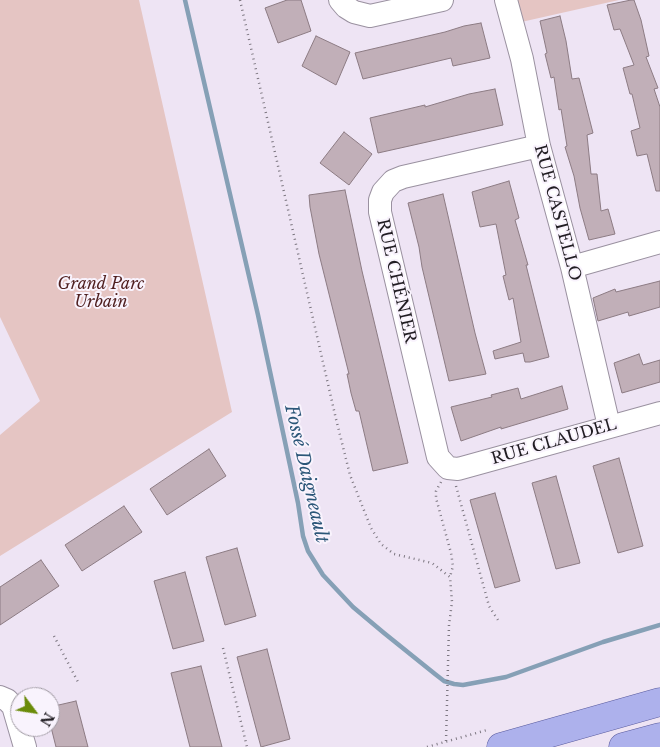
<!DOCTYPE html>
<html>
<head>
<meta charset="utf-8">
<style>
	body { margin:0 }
	#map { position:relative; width:660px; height:747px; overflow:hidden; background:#eee4f4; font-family:"Libre Baskerville",serif }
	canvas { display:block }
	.north { position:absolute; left:10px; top:687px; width:50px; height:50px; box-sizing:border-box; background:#f9f3fd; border:1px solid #a39da6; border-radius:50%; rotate:121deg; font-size:14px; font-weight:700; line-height:20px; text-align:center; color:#211d23 }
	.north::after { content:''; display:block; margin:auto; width:18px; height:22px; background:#6b8b0a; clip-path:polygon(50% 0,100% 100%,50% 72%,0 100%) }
</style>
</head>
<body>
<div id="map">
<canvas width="660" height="747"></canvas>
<div class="north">N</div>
</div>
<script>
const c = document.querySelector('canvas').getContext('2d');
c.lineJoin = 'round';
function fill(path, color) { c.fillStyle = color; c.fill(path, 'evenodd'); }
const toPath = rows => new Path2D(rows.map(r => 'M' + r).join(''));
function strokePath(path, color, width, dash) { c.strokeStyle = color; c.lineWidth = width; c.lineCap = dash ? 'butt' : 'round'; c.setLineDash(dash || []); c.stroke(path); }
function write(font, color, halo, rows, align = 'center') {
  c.font = font + ' "Libre Baskerville",serif'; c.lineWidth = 4; c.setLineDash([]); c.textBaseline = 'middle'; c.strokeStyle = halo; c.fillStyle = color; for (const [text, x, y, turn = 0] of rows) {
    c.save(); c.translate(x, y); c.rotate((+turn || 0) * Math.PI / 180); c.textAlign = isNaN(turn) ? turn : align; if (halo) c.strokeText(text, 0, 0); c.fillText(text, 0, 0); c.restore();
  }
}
const green = toPath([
	[0,0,139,0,232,412,0,556,0,435,40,401,0,317],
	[502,0,619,0,508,25]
]);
const stream = toPath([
	[185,0,258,315,298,503,303,536,308,551,323,575,353,607,384,633,435,674,444,681,454,684,463,685,506,677,603,642,660,625]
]);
const building = toPath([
	[287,0,301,0,311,31,278,43,265,8,287,0],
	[631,0,634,0,641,20,649,56,646,57,658,88,654,89,660,107,660,191,656,191,647,154,637,156,631,131,640,128,632,94,630,94,623,68,634,65,620,29,614,30,607,5,631,0],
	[560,16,566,41,572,79,579,78,593,133,587,135,591,174,597,174,601,211,608,209,615,234,589,240,580,208,574,176,565,147,567,146,561,109,559,110,554,77,551,78,545,54,547,53,540,21,560,16],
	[481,23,490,58,453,66,451,58,363,79,355,53,445,32,464,26,481,23],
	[316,36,350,52,336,85,302,66,316,36],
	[495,89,503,125,378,153,370,118,425,105,425,107,469,94,495,89],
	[344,132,372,154,349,185,320,163,344,132],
	[509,181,519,218,515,220,528,265,526,265,549,357,530,362,525,362,523,353,495,359,493,351,521,342,513,298,509,300,503,276,506,275,496,224,480,227,472,192,509,181],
	[345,190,362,271,408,463,373,471,359,411,356,411,351,393,347,374,349,374,319,254,310,207,309,195,345,190],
	[443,194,475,333,486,374,449,381,422,267,419,247,408,203,443,194],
	[660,281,660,307,629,316,628,312,598,321,593,298,615,289,616,292,660,281],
	[639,354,643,365,660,360,660,382,622,393,614,363,639,354],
	[562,386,568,409,501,429,501,427,461,441,451,407,492,397,491,395,518,388,521,399,562,386],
	[209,449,226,476,167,515,150,489,209,449],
	[619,458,643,546,618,553,593,466,619,458],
	[556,476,580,563,556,569,532,483,556,476],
	[495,493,520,581,495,588,470,500,495,493],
	[124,506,142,532,82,571,65,545,124,506],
	[237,548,256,616,225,625,206,557,237,548],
	[41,560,59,586,0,625,0,587,41,560],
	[185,572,204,641,173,649,154,581,185,572],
	[267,649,290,739,261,747,237,657,267,649],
	[201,666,222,747,190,747,171,673,201,666],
	[76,701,88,747,56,747,50,723,50,707,76,701]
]);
const path = toPath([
	[240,0,336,419,350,475,371,528,381,544,394,554,432,563,450,577,452,602,449,625,446,742],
	[441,482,436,491,436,498,451,553,453,566,450,577],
	[456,486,489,606,498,620],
	[54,636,79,684],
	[223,648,247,747],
	[427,747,487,730]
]);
const minor = toPath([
	[340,0,346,7,354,12,370,16,442,0],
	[506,0,522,59,539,146,572,267,609,426],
	[539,146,403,177,393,181,383,192,380,200,380,212,438,457,448,468,458,469,660,413],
	[572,267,660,242],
	[0,697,7,700,13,706,25,747]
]);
const major = toPath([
	[501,747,660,702],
	[623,747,660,737]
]);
const streetNames = [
	["RUE CASTELLO",557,213,75],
	["RUE CHÉNIER",396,281,77],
	["RUE CLAUDEL",554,442,-16]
];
const parkNames = [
	["Grand Parc",101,284],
	["Urbain",101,302]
];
const waterNames = [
	["Fossé Daigneault",306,474,77]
];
fill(green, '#e5c5c3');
strokePath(stream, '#86a0b6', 4.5);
fill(building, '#c1afb8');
strokePath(building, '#8c7b83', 1);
strokePath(minor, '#9a91a0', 24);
strokePath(major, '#595b9d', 29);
strokePath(path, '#7d7781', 2.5, [1, 4]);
strokePath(minor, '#fff', 22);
strokePath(major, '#adb1ec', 28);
write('16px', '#211d23', '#f9f3fd', streetNames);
write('italic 16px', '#4f1f1f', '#f9f3fd', parkNames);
write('italic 18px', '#2b5678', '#f9f3fd', waterNames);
</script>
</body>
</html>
